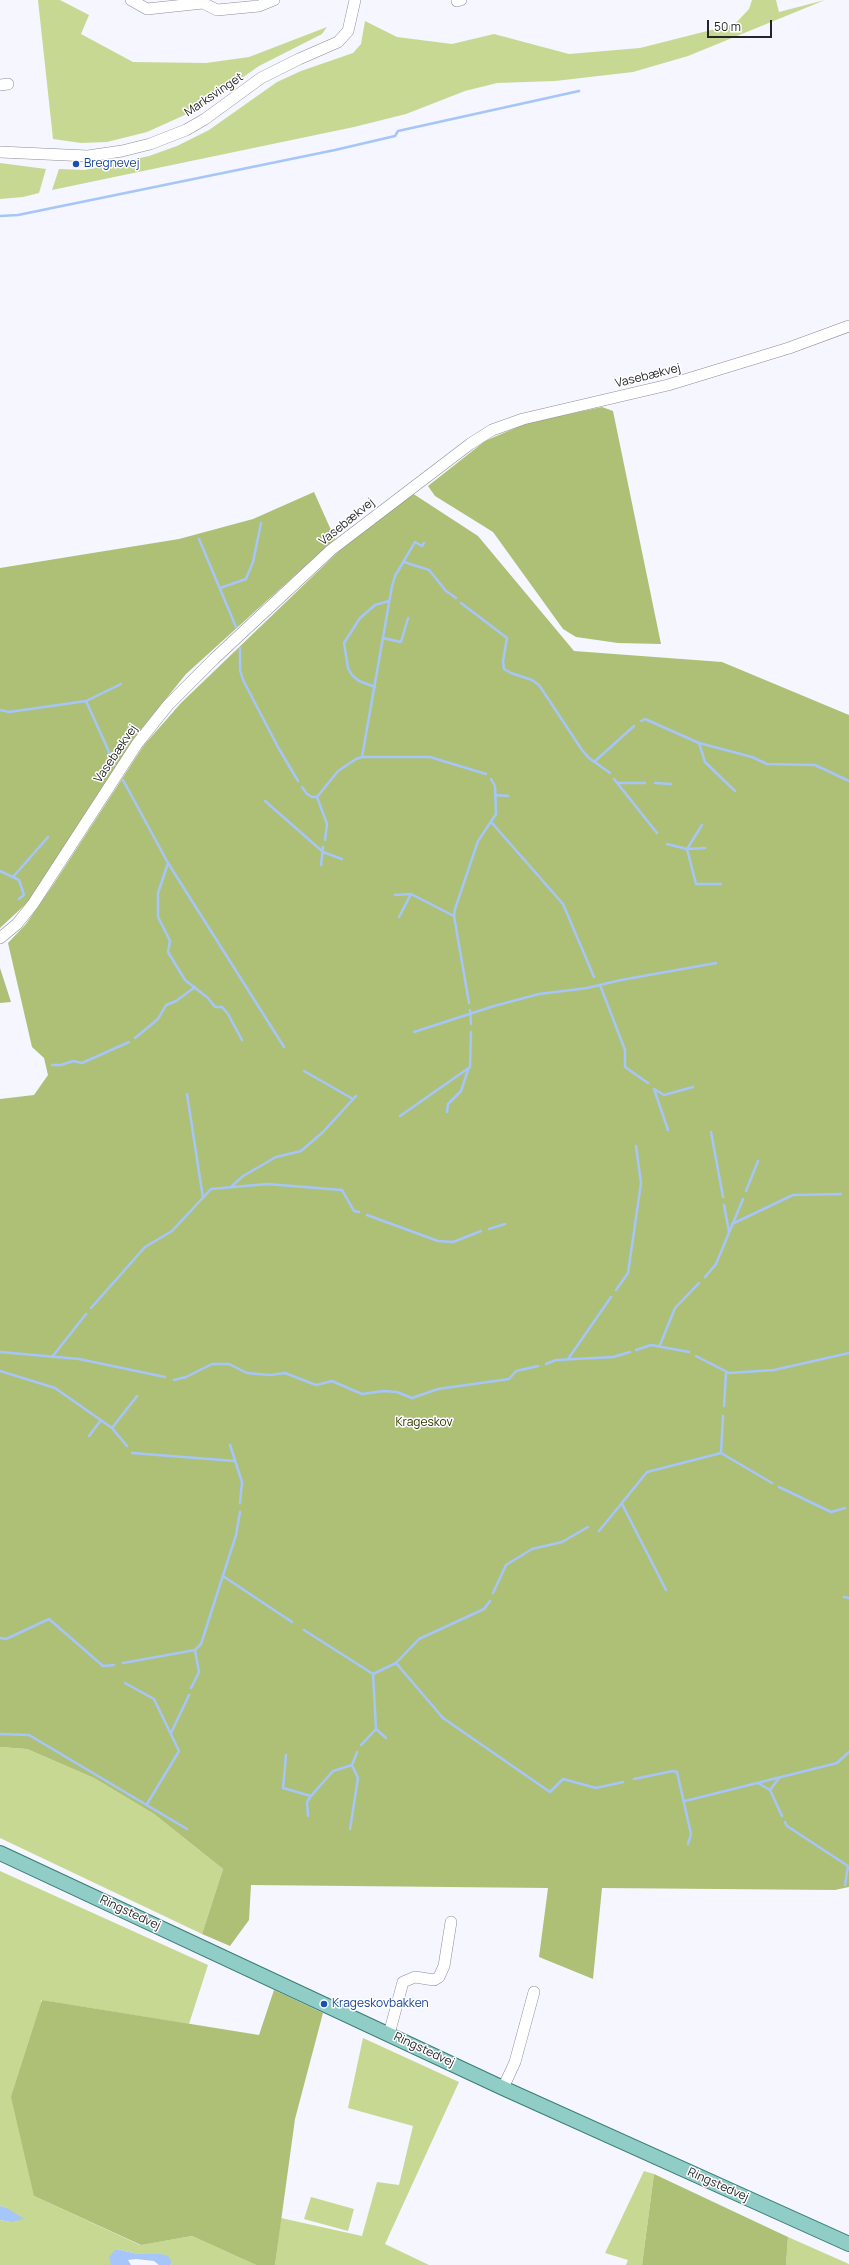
<!DOCTYPE html>
<html>
<head>
<meta charset="utf-8">
<style>
	body { margin:0 }
	#map { position:relative; width:849px; height:2265px; overflow:hidden; background:#f5f6ff; font-family:Manrope,sans-serif }
	canvas { display:block }
	.scale { position:absolute; left:707px; top:20px; width:65px; height:18px; box-sizing:border-box; border:2px solid #252528; border-top:0; padding-left:5px; font-size:12px; line-height:14px; white-space:nowrap; color:#252528; -webkit-text-stroke:3px #fff; paint-order:stroke }
</style>
</head>
<body>
<div id="map">
<canvas width="849" height="2265"></canvas>
<div class="scale">50 m</div>
</div>
<script>
const c = document.querySelector('canvas').getContext('2d');
c.lineJoin = 'round';
function fill(path, color) { c.fillStyle = color; c.fill(path, 'evenodd'); }
const toPath = rows => new Path2D(rows.map(r => 'M' + r).join(''));
function strokePath(path, color, width, dash) { c.strokeStyle = color; c.lineWidth = width; c.lineCap = dash ? 'butt' : 'round'; c.setLineDash(dash || []); c.stroke(path); }
function write(font, color, halo, rows, align = 'center') {
  c.font = font + ' Manrope,sans-serif'; c.lineWidth = 3; c.setLineDash([]); c.textBaseline = 'middle'; c.strokeStyle = halo; c.fillStyle = color; for (const [text, x, y, turn = 0] of rows) {
    c.save(); c.translate(x, y); c.rotate((+turn || 0) * Math.PI / 180); c.textAlign = isNaN(turn) ? turn : align; if (halo) c.strokeText(text, 0, 0); c.fillText(text, 0, 0); c.restore();
  }
}
const green = toPath([
	[38,0,60,0,89,15,81,34,133,62,206,63,249,57,327,27,322,34,259,66,198,109,147,132,107,142,81,143,53,139],
	[752,0,776,0,779,12,825,0,688,56,633,72,555,81,497,83,465,91,406,114,354,127,52,190,59,169,85,170,149,156,177,146,209,130,277,82,301,71,353,53,361,44,365,21,397,37,452,44,494,34,569,54,640,48,735,24,749,9],
	[0,163,46,169,39,193,23,197,0,199],
	[0,1747,27,1749,94,1778,154,1814,223,1869,202,1934,0,1838],
	[0,1871,208,1965,189,2024,41,2000,34,2196,140,2245,192,2236,256,2265,170,2265,172,2262,161,2254,138,2254,116,2249,111,2265,0,2265,0,2220,11,2222,7,2208,0,2206],
	[363,2038,459,2082,385,2244,429,2265,275,2265,281,2218,362,2236,377,2182,399,2185,413,2126,348,2108],
	[644,2171,654,2174,642,2265,626,2265,628,2260,605,2253],
	[311,2197,354,2209,348,2231,304,2219],
	[788,2237,849,2264,849,2265,786,2265]
]);
const forest = toPath([
	[602,407,613,411,661,644,618,643,576,637,563,629,493,532,435,496,428,486,485,441,527,423],
	[314,492,335,539,186,674,135,737,29,901,0,928,0,568,179,539,253,519],
	[412,493,478,536,574,651,722,662,849,715,849,1887,835,1890,602,1888,593,1979,539,1957,548,1888,251,1885,249,1920,230,1946,202,1934,223,1869,154,1814,94,1778,27,1749,0,1747,0,1099,34,1095,48,1075,44,1058,32,1047,8,943,26,924,55,882,144,745,181,703,339,551],
	[0,968,11,1002,0,1003],
	[274,1990,323,2013,295,2119,275,2265,256,2265,192,2236,141,2245,34,2196,11,2097,42,2000,259,2035],
	[654,2174,788,2237,786,2265,642,2265]
]);
const water = toPath([
	[0,2206,7,2208,24,2219,11,2222,0,2220],
	[116,2249,138,2254,161,2254,168,2256,172,2262,170,2265,159,2265,154,2261,136,2259,128,2260,131,2265,111,2265,109,2257]
]);
const stream = toPath([
	[0,216,18,215,335,150,395,136,398,131,579,91],
	[199,539,236,627],
	[404,562,429,570,446,591,456,598],
	[220,588,246,579,253,562,261,523],
	[461,603,507,638,503,661,504,669,511,673,532,680,539,685,582,750,589,758,610,773],
	[383,638,401,642,408,618],
	[240,648,240,670,243,680,279,749,298,781],
	[375,687,359,681,352,675,348,668,344,643,360,618,375,605,389,601],
	[86,701,115,765],
	[0,710,9,712,86,701,121,684],
	[641,721,645,719,699,743,752,757,767,764,815,765,849,781],
	[699,743,705,762,735,791],
	[362,757,392,586,395,576,415,542,422,546,424,543],
	[594,762,634,726],
	[614,779,657,833],
	[123,780,168,863,284,1047],
	[617,783,645,783],
	[655,783,671,784],
	[302,787,307,794,312,797,317,797,338,771,356,759,362,757,430,757,486,774],
	[495,795,508,796],
	[317,797,327,824,325,840],
	[265,801,323,852,342,859],
	[492,823,563,904,594,977],
	[702,825,687,849,696,884,721,884],
	[667,844,687,849,705,848],
	[168,863,158,893,158,917,170,941,168,952,185,980,208,998,215,1007,222,1007,228,1014,242,1040],
	[321,865,323,847],
	[0,871,19,880,24,895,19,899],
	[13,877,48,837],
	[395,895,411,894,454,916],
	[399,917,411,894],
	[600,985,625,1050,625,1067,648,1083],
	[469,1003,454,916,455,909,478,841,496,814,495,786,491,779],
	[470,1010,471,1024],
	[414,1032,494,1006,539,994,587,988,621,980,716,963],
	[135,1038,158,1019,166,1005,176,1001,195,987],
	[52,1065,61,1065,73,1061,82,1063,129,1042],
	[304,1071,353,1099],
	[654,1089,668,1130],
	[654,1089,664,1095,693,1087],
	[187,1094,203,1198],
	[447,1112,448,1104,461,1091,468,1070],
	[400,1116,470,1067,471,1032],
	[711,1132,723,1197],
	[231,1187,243,1176,276,1157,301,1151,323,1132,356,1096],
	[746,1191,758,1161],
	[724,1205,729,1232],
	[367,1215,438,1241,453,1242,481,1231],
	[732,1224,793,1195,841,1194],
	[489,1229,505,1224],
	[705,1277,716,1264,743,1199],
	[616,1290,628,1273,641,1183,636,1146],
	[91,1308,145,1247,172,1231,211,1189,267,1184,342,1190,354,1211,359,1212],
	[660,1345,675,1308,699,1283],
	[636,1350,651,1345,689,1352],
	[0,1352,79,1359,165,1377],
	[696,1356,729,1373,774,1370,849,1353],
	[52,1357,86,1314],
	[568,1359,611,1297],
	[546,1364,556,1360,613,1357,630,1352],
	[0,1371,55,1388,112,1428,127,1446],
	[174,1380,186,1377,212,1364,229,1364,247,1373,270,1375,285,1373,316,1385,332,1381,362,1394,383,1391,397,1392,412,1398,438,1389,509,1379,516,1371,538,1366],
	[724,1406,726,1373],
	[112,1428,137,1396],
	[89,1436,101,1420],
	[230,1445,242,1482,240,1503],
	[132,1453,235,1461],
	[721,1453,723,1416],
	[779,1487,831,1512,845,1508],
	[622,1504,666,1590],
	[599,1531,647,1472,721,1453,772,1483],
	[223,1576,292,1622],
	[493,1593,506,1565,532,1549,562,1542,588,1527],
	[844,1597,849,1598],
	[304,1630,373,1674,396,1663,419,1639,484,1609,490,1601],
	[0,1638,6,1639,49,1619,103,1666,114,1665],
	[123,1663,195,1650,201,1644,236,1535,240,1512],
	[396,1663,443,1718,550,1792,563,1779,596,1788,623,1782],
	[125,1683,154,1699,179,1751,147,1804],
	[191,1688,199,1672,195,1650],
	[376,1729,386,1738],
	[171,1733,189,1695],
	[0,1734,29,1735,187,1829],
	[361,1745,376,1729,373,1674],
	[286,1755,283,1788,311,1796],
	[634,1779,673,1771,677,1772,691,1834,688,1844],
	[758,1783,770,1790,779,1778],
	[770,1790,782,1816],
	[685,1801,837,1763,849,1752],
	[308,1816,307,1802,311,1796,333,1771,352,1765,357,1752],
	[785,1822,787,1826,848,1866,845,1885],
	[350,1829,358,1778,352,1765]
]);
const minor = toPath([
	[131,0,147,9,203,3,217,10,259,6,274,0],
	[457,1,461,0],
	[0,85,8,84],
	[0,152,88,156,122,151,150,144,186,130,205,119,261,78,299,59,338,42,348,31,355,0],
	[0,938,17,924,33,904,137,744,168,705,214,659,331,550,470,444,492,430,523,419,668,385,789,348,849,326],
	[389,2034,403,1982,415,1977,434,1980,439,1977,444,1966,451,1922],
	[503,2088,515,2062,534,1992]
]);
const major = toPath([
	[0,1853,503,2088,849,2244]
]);
const markers = [
	[76,164,4,"#1a4fb4"],
	[324,2004,4,"#1a4fb4"]
];
const streetNames = [
	["Marksvinget",214,95,-34],
	["Vasebækvej",648,376,-14],
	["Vasebækvej",347,522,-39],
	["Vasebækvej",116,754,-56],
	["Ringstedvej",130,1913,25],
	["Ringstedvej",424,2050,25],
	["Ringstedvej",718,2185,24]
];
const transitNames = [
	["Bregnevej",84,164],
	["Krageskovbakken",332,2004]
];
const parkNames = [
	["Krageskov",424,1423]
];
fill(green, '#c7d892');
fill(forest, '#aec075');
fill(water, '#a6c5f9');
strokePath(stream, '#a6c5f9', 2.5);
strokePath(minor, '#8d8e96', 12);
strokePath(major, '#397c76', 16);
strokePath(minor, '#fff', 11);
strokePath(major, '#8fcdc6', 14);
for (const [x, y, r, color] of markers) { const dot = new Path2D(); dot.arc(x, y, r, 0, 2 * Math.PI); c.fillStyle = color; c.fill(dot); strokePath(dot, '#fff', 1.5); }
write('12px', '#252528', '#fff', streetNames);
write('12px', '#164399', '#fff', transitNames, 'left');
write('12px', '#2f3900', '#fff', parkNames);
</script>
</body>
</html>
